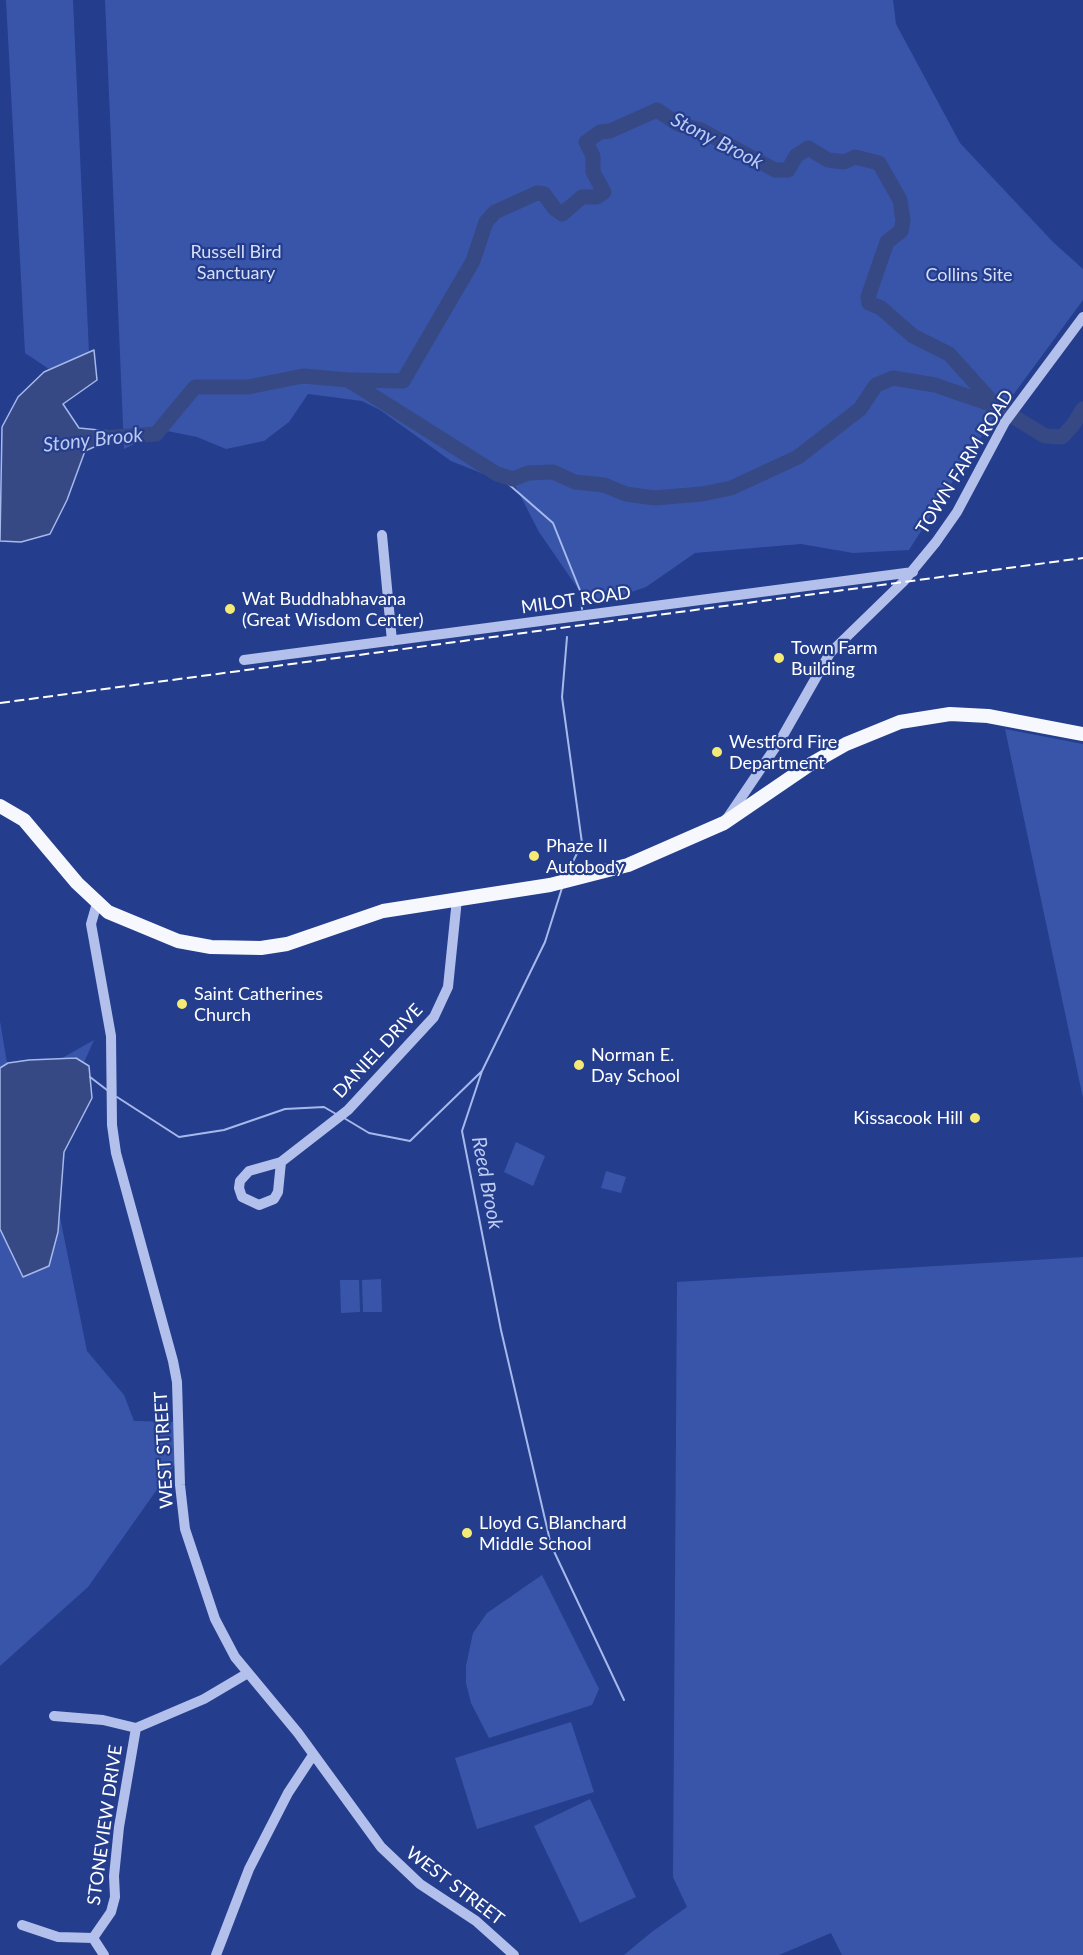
<!DOCTYPE html>
<html>
<head>
<meta charset="utf-8">
<style>
	body { margin:0 }
	canvas { display:block; background:#243d8c }
</style>
</head>
<body>
<canvas width="1083" height="1955"></canvas>
<script>
const c = document.querySelector('canvas').getContext('2d');
c.lineJoin = 'round';
function fill(path, color) { c.fillStyle = color; c.fill(path, 'evenodd'); }
const toPath = rows => new Path2D(rows.map(r => 'M' + r).join(''));
function strokePath(path, color, width, dash) { c.strokeStyle = color; c.lineWidth = width; c.lineCap = dash ? 'butt' : 'round'; c.setLineDash(dash || []); c.stroke(path); }
function write(font, color, halo, rows, align = 'center') {
  c.font = font + ' Lato,sans-serif'; c.lineWidth = 4.5; c.setLineDash([]); c.textBaseline = 'middle'; c.strokeStyle = halo; c.fillStyle = color; for (const [text, x, y, turn = 0] of rows) {
    c.save(); c.translate(x, y); c.rotate((+turn || 0) * Math.PI / 180); c.textAlign = isNaN(turn) ? turn : align; if (halo) c.strokeText(text, 0, 0); c.fillText(text, 0, 0); c.restore();
  }
}
const green = toPath([
	[6,0,73,0,89,353,49,369,25,353],
	[105,0,893,0,896,24,960,143,1053,242,1083,269,1083,300,1002,410,999,409,909,550,853,553,801,544,695,553,646,587,596,604,581,593,539,532,516,487,451,461,380,410,362,401,308,394,289,422,264,441,226,449,197,437,152,428,141,441,124,449],
	[1005,729,1083,744,1083,1098],
	[0,1021,11,1087,94,1040,46,1148,87,1351,124,1395,134,1421,179,1422,180,1457,88,1587,0,1666],
	[516,1142,545,1156,533,1186,504,1172],
	[606,1171,626,1177,621,1193,601,1188],
	[1083,1257,1083,1955,842,1955,831,1933,779,1955,624,1955,653,1931,687,1907,673,1877,677,1282],
	[381,1279,382,1312,363,1312,362,1280],
	[340,1280,359,1280,360,1312,341,1313],
	[542,1575,599,1689,592,1705,489,1738,471,1703,466,1683,466,1666,473,1633,487,1613],
	[571,1722,594,1792,477,1829,455,1758],
	[590,1799,636,1897,580,1923,534,1826]
]);
const water = toPath([
	[94,350,97,380,63,404,79,428,109,431,110,440,85,451,67,500,50,534,21,542,0,541,2,427,18,397,44,372,94,350],
	[76,1058,89,1066,92,1098,64,1152,58,1232,49,1266,23,1277,0,1229,0,1068,8,1063,29,1060,76,1058]
]);
const stream = toPath([
	[497,474,553,523,581,593,582,609],
	[566,876,582,843,562,697,567,637],
	[562,888,545,942,482,1071,462,1131,501,1330,551,1545,624,1700],
	[90,1077,107,1090],
	[117,1097,179,1137,224,1130,285,1109,324,1107,336,1114],
	[344,1118,369,1133,410,1141,482,1071]
]);
const river = toPath([
	[350,380,403,381,473,261,486,222,495,212,537,193,544,194,555,209,562,214,582,197,597,197,604,192,593,172,593,156,586,142,600,132,610,131,657,110,678,124,701,130,775,170,788,170,796,156,808,148,828,160,844,162,855,157,879,163,900,200,903,221,901,231,887,242,868,297,869,303,881,308,913,336,949,354,996,406],
	[89,439,156,434,195,387,248,387,303,376,348,380,497,474,513,479,528,473,553,472,575,482,604,485,626,494,654,498,702,494,731,488,798,457,860,409,876,385,893,378,935,385,996,406,1045,436,1062,437,1073,425,1083,409]
]);
const minor = toPath([
	[382,535,392,641],
	[244,660,913,572],
	[726,820,781,739,830,653,903,582,936,542,957,512,1005,422,1083,317],
	[97,903,91,924,111,1036,112,1125,116,1153,173,1361,177,1382,180,1485,185,1529,215,1619,235,1657,298,1733,381,1847,420,1884,476,1921,514,1955],
	[281,1162,249,1171,240,1181,239,1188,242,1197,259,1205,274,1199,278,1192,281,1162,348,1110,434,1017,448,987,457,899],
	[54,1716,103,1720,136,1728],
	[22,1925,58,1937,93,1938],
	[93,1938,111,1912,115,1897,114,1876,119,1827,136,1728,204,1699,248,1673],
	[93,1938,104,1955],
	[216,1955,249,1869,288,1793,313,1755]
]);
const major = toPath([
	[0,806,24,820,77,883,108,912,178,941,211,947,261,948,287,944,383,911,550,885,628,865,724,823,809,765,846,744,900,722,950,714,988,716,1083,734]
]);
const rail = toPath([
	[0,703,1083,558]
]);
const markers = [
	[230,609,6,"#f5ea76"],
	[779,658,6,"#f5ea76"],
	[717,752,6,"#f5ea76"],
	[534,856,6,"#f5ea76"],
	[182,1004,6,"#f5ea76"],
	[579,1065,6,"#f5ea76"],
	[975,1118,6,"#f5ea76"],
	[467,1533,6,"#f5ea76"]
];
const parkNames = [
	["Russell Bird",236,252],
	["Sanctuary",236,273],
	["Collins Site",969,275]
];
const streetNames = [
	["TOWN FARM ROAD",965,462,-58],
	["MILOT ROAD",576,600,-8],
	["DANIEL DRIVE",378,1051,-47],
	["WEST STREET",164,1450,-93],
	["STONEVIEW DRIVE",105,1825,-82],
	["WEST STREET",455,1886,37]
];
const poiNames = [
	["Wat Buddhabhavana",242,599],
	["(Great Wisdom Center)",242,620],
	["Town Farm",791,648],
	["Building",791,669],
	["Westford Fire",729,742],
	["Department",729,763],
	["Phaze II",546,846],
	["Autobody",546,867],
	["Saint Catherines",194,994],
	["Church",194,1015],
	["Norman E.",591,1055],
	["Day School",591,1076],
	["Kissacook Hill",963,1118,"right"],
	["Lloyd G. Blanchard",479,1523],
	["Middle School",479,1544]
];
const waterNames = [
	["Stony Brook",717,141,27],
	["Stony Brook",93,440,-6],
	["Reed Brook",487,1183,79]
];
fill(green, '#3855a9');
fill(water, '#374984');
strokePath(water, '#a6b9ec', 1.5);
strokePath(stream, '#a6b9ec', 2);
strokePath(river, '#374984', 15);
strokePath(minor, '#b2c0eb', 10);
strokePath(major, '#f6f8fe', 14);
strokePath(rail, '#fff', 2, [10, 4.5]);
for (const [x, y, r, color] of markers) { const dot = new Path2D(); dot.arc(x, y, r, 0, 2 * Math.PI); c.fillStyle = color; c.fill(dot); strokePath(dot, '#243d8c', 2); }
write('18px', '#d7dff8', '#243d8c', parkNames);
write('18px', '#fff', '#243d8c', streetNames);
write('18px', '#fff', '#243d8c', poiNames, 'left');
write('italic 20px', '#becbf2', '#243d8c', waterNames);
</script>
</body>
</html>
